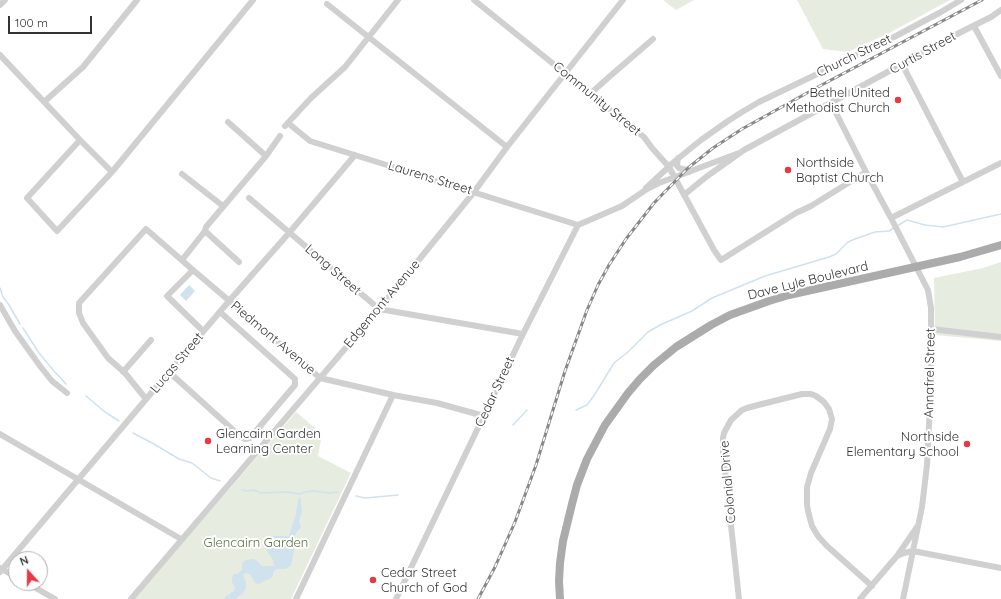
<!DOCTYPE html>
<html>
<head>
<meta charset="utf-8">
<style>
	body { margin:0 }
	#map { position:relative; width:1001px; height:599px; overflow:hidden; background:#fff; font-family:Quicksand,sans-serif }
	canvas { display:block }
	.north { position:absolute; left:8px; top:551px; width:40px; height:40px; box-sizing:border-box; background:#fff; border:1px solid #adadad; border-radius:50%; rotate:339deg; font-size:11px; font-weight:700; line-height:16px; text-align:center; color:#333 }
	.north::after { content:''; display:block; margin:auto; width:14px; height:18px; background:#e63946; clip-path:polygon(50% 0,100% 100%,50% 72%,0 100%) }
	.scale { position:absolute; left:8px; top:16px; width:84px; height:18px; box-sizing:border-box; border:2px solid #333; border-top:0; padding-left:5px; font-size:12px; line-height:14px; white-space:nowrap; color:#333; -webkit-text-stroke:3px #fff; paint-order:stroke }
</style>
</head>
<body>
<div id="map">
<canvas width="1001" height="599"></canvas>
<div class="north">N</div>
<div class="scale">100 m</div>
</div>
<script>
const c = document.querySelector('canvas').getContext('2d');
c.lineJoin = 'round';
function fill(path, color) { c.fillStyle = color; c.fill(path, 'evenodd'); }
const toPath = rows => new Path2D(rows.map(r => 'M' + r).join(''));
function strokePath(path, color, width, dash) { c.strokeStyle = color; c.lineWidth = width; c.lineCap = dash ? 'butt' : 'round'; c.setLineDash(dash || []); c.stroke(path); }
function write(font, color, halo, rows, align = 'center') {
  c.font = font + ' Quicksand,sans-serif'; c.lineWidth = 4; c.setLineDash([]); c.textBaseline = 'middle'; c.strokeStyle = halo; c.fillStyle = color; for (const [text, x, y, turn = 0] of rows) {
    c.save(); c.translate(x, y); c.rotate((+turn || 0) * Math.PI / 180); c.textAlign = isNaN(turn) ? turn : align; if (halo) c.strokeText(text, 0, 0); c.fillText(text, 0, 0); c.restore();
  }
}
const green = toPath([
	[663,0,694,0,676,10],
	[797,0,950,0,891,32,848,52,823,49],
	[1001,262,1001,341,935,335,934,278,983,268],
	[296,412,322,434,318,456,351,473,291,599,134,599]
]);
const water = toPath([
	[189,285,195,291,186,301,180,295],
	[300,497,301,502,302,511,299,522,301,527,296,533,295,536,296,540,291,565,286,569,277,569,273,572,273,576,271,578,258,584,255,583,250,574,246,573,243,575,246,582,246,588,243,593,235,599,224,599,225,597,234,591,235,587,232,582,232,577,234,574,237,574,242,570,242,563,246,560,252,559,256,560,262,566,274,566,273,560,267,551,267,546,269,540,271,537,275,536,289,536,296,514,298,500]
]);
const stream = toPath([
	[897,226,907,220,925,225,943,227,1001,214],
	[0,288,3,297,9,305,20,324],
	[23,328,39,353,54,371,66,384],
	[86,396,105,412,119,421],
	[576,410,587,405,595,394,614,363,628,352,648,332,660,325,692,311,712,298,765,276,829,257,836,254,848,242,855,239,875,232,889,231,894,228],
	[513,425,527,410],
	[133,433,154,444,179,459,192,463,211,478,220,481],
	[242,490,247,491,254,490,261,493,287,492,300,494,305,492,314,491,330,493,338,492],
	[356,496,365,498,398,495]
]);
const minor = toPath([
	[474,0,644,137,652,148,669,167,714,250,721,260,796,213,811,206,866,172],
	[327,4,507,147],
	[0,5,5,0],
	[974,26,1001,76],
	[0,55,80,140,112,172],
	[902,64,963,182],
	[590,94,609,77,653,39],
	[44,102,83,67,137,0],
	[831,103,866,172,891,218,928,290,931,308,931,385,927,465,922,507,903,599],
	[228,122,266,156],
	[288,123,310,141,578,225],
	[285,126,311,98,345,67,398,0],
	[80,140,27,198,57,231,112,172,253,0],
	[678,158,677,166,679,168,686,170,689,172],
	[182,174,223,206],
	[646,188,675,161,701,140,728,121,742,112,759,102,894,37,941,12,961,0],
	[684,195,706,177,744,150,961,32,991,17,1001,10],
	[249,198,379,309,523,334],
	[891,218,1001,163],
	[205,231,206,227,266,156,280,136],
	[182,260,205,231,239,262],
	[193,270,167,296,203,331],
	[0,305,15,331,40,366,52,381,67,393],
	[931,329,1001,337],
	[123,372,151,340],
	[169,372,241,437,245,439,250,438,295,385,295,379,220,312],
	[146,399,125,373,108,358,83,323,79,313,79,303,146,229,193,270,320,378,393,395,437,403,484,416],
	[0,434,181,539],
	[897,556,917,527],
	[0,568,16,577],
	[0,572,229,301,289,233,355,155],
	[27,583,55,599],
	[131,599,379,309,474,192,507,147,623,0],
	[296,599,393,395],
	[396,599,523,334,578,225,622,206,647,189,659,183,739,153],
	[739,599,723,451,723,438,724,433,731,420,742,410,747,408,758,405,802,394,811,394,816,396,824,402,829,409,832,419,830,429,811,473,807,487,807,505,808,511,812,526,818,536,827,546,872,586],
	[860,599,897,556,904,553,913,551,1001,568]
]);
const major = toPath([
	[560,599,559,581,560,563,563,541,572,504,577,485,587,459,605,425,628,393,640,379,654,365,676,347,711,325,730,315,769,301,789,295,960,257,1001,245]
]);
const rail = toPath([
	[478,599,495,567,515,522,536,465,565,371,587,310,598,285,609,265,626,239,654,203,688,168,713,148,742,129,816,88,982,0]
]);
const markers = [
	[898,100,4,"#e63946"],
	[788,170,4,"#e63946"],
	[208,441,4,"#e63946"],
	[967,444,4,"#e63946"],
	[373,580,4,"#e63946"]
];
const streetNames = [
	["Curtis Street",923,53,-29],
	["Church Street",854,56,-26],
	["Community Street",597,99,39],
	["Laurens Street",430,178,17],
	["Long Street",333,270,41],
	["Dave Lyle Boulevard",808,281,-14],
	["Edgemont Avenue",382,304,-50],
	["Piedmont Avenue",273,338,40],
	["Lucas Street",177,363,-50],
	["Annafrel Street",930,373,-89],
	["Cedar Street",495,392,-65],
	["Colonial Drive",728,482,-95]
];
const poiNames = [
	["Bethel United",890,93,"right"],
	["Methodist Church",890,108,"right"],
	["Northside",796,163],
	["Baptist Church",796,178],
	["Glencairn Garden",216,434],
	["Learning Center",216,449],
	["Northside",959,437,"right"],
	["Elementary School",959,452,"right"],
	["Cedar Street",381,573],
	["Church of God",381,588]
];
const parkNames = [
	["Glencairn Garden",256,543]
];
fill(green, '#e6ecdf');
fill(water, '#cfe2ee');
strokePath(stream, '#cfe2ee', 1.5);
strokePath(minor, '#d0d0d0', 6);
strokePath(major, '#ababab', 8);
strokePath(rail, '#888', 3);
strokePath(rail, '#fff', 1.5, [4.5]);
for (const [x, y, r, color] of markers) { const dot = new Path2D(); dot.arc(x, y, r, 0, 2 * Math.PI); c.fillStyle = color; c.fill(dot); strokePath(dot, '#fff', 1.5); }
write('13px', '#333', '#fff', streetNames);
write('13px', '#333', '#fff', poiNames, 'left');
write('13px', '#56703f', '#fff', parkNames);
</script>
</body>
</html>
